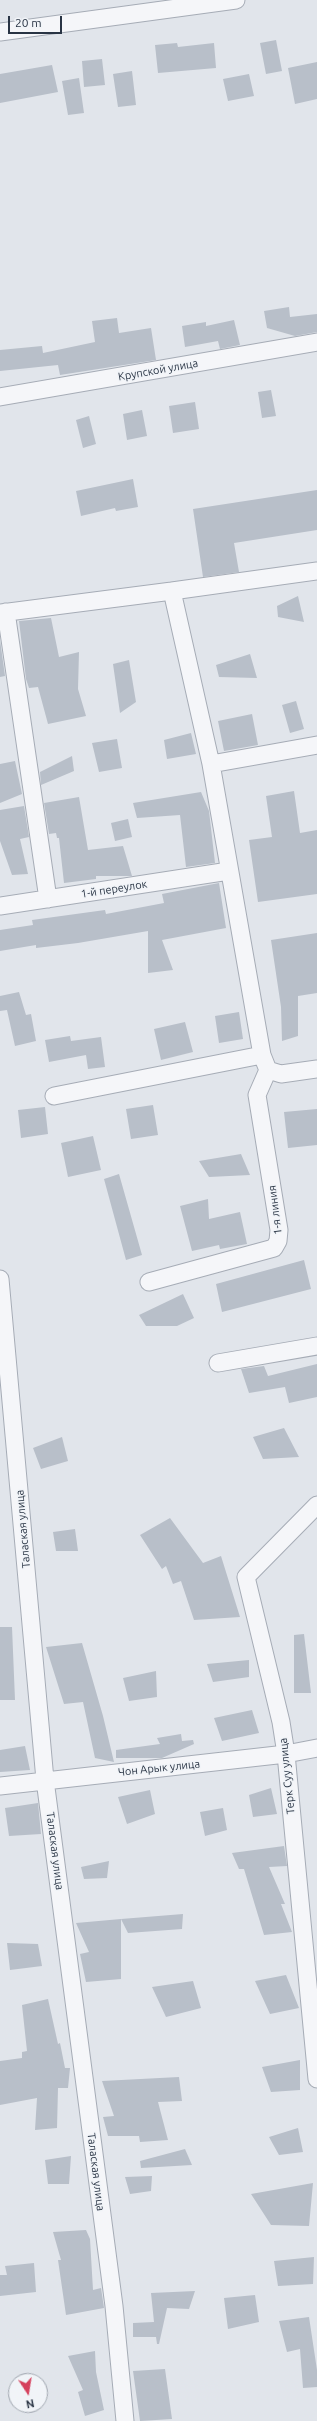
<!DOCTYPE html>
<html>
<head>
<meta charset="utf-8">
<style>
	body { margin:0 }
	#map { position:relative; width:317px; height:2421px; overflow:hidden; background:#e1e5eb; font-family:Ubuntu,sans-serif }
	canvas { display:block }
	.north { position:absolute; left:8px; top:2373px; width:40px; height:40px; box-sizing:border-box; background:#f1f4f8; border:1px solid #a1a7b0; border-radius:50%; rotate:168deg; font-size:11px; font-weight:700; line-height:16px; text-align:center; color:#293444 }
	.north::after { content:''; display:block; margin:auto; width:14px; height:18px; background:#d5415d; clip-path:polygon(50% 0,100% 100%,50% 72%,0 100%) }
	.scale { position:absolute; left:8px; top:16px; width:54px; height:18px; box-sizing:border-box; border:2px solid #293444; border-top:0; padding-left:5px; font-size:12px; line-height:14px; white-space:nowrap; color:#293444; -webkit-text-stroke:3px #f1f4f8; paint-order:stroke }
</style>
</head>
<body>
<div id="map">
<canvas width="317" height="2421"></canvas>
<div class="north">N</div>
<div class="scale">20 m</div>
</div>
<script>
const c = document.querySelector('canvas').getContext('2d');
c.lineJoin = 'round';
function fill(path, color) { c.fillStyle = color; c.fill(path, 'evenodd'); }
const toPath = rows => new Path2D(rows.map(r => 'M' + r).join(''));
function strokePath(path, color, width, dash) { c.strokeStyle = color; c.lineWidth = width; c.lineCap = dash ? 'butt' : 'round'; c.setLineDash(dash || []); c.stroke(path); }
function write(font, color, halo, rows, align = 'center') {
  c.font = font + ' Ubuntu,sans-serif'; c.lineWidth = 3; c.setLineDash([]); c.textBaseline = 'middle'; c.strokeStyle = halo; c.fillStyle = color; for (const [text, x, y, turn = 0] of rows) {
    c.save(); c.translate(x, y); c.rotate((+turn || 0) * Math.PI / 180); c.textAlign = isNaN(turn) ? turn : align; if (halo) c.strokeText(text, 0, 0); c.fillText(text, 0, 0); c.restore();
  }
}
const building = toPath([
	[276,40,282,71,266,74,260,43],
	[177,43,178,47,214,43,216,68,158,73,155,45],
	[102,59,105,85,84,87,82,61],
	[317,62,317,99,295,104,288,68],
	[52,65,58,92,0,103,0,74],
	[132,71,136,105,118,107,113,74],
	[249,74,254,96,228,101,223,79],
	[79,78,84,113,68,115,62,81],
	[289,307,290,317,317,314,317,332,295,336,267,328,264,311],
	[117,318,119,333,151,328,156,360,60,375,58,365,0,371,0,350,42,346,43,353,95,342,92,321],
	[234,320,240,345,220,349,218,341,185,347,182,326,206,322,206,326],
	[271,390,276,416,262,418,258,392],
	[195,402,199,429,173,433,169,406],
	[142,410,147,436,127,440,123,414],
	[89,416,96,444,83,448,76,420],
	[133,479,138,507,116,511,115,508,81,516,76,491],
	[317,490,317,530,234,543,239,572,203,577,193,509],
	[298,596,304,622,278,617,277,606],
	[51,618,59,657,79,652,78,689,86,716,48,724,38,687,29,688,26,679,19,621],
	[0,640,5,676,0,677],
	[250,654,257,678,219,677,216,665],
	[129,660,136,702,120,713,113,664],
	[296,701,304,729,290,733,282,705],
	[252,714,258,745,224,751,218,721],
	[191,733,196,754,167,759,164,740],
	[117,739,122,768,99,772,92,743],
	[72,756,74,771,41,785,40,772],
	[15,761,22,794,0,803,0,764],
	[294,791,300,833,317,830,317,894,258,902,249,840,272,837,266,796],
	[201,792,209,811,215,863,186,867,180,815,137,818,133,803],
	[79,797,88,850,123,846,132,876,96,876,96,879,64,883,59,838,57,838,56,833,49,834,44,803],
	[24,806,29,837,20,839,28,874,12,875,0,841,0,810],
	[128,819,132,837,115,841,111,823],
	[219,883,226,928,162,940,173,970,148,973,148,931,78,943,36,948,36,945,0,951,0,930,33,925,32,920,105,910,106,914,164,903,162,894],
	[317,933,317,993,298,996,298,1036,282,1041,281,1007,271,940],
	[19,992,26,1015,31,1014,36,1041,15,1046,7,1010,0,1011,0,996],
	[239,1012,243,1039,219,1043,215,1016],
	[185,1022,193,1052,161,1060,154,1029],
	[70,1036,71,1041,101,1037,105,1067,88,1069,86,1055,49,1062,45,1040],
	[153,1105,158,1135,131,1139,126,1109],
	[45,1107,48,1134,21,1138,18,1110],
	[317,1109,317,1145,288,1148,284,1112],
	[93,1136,101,1170,68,1177,61,1143],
	[241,1154,250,1175,209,1177,199,1161],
	[119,1174,142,1255,126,1260,104,1179],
	[208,1199,209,1219,240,1212,247,1244,220,1249,219,1245,192,1251,180,1206],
	[304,1260,311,1289,222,1312,216,1284],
	[183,1294,194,1318,177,1326,146,1326,139,1315],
	[317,1364,317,1397,289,1403,285,1387,249,1393,241,1369,264,1366,268,1376],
	[284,1428,299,1457,263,1459,253,1437],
	[62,1437,68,1461,41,1469,33,1448],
	[170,1518,203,1563,221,1556,240,1617,194,1620,181,1581,173,1584,166,1566,162,1569,140,1535],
	[75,1529,78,1551,56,1551,53,1532],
	[0,1627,12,1627,15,1700,0,1700],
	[304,1634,311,1693,294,1693,294,1635],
	[82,1643,103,1716,114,1762,95,1758,83,1702,64,1704,46,1647],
	[249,1660,249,1677,213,1682,207,1664],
	[156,1671,157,1697,129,1701,123,1678],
	[252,1710,259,1733,222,1741,214,1718],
	[181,1734,182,1741,193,1740,194,1744,162,1758,116,1758,116,1750,160,1744,157,1738],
	[25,1746,30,1770,0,1772,0,1750],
	[271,1788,277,1814,253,1817,249,1795],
	[150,1790,155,1814,127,1824,118,1797],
	[38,1803,41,1834,9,1836,5,1808],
	[223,1808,227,1830,205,1836,200,1812],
	[284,1846,287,1866,269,1867,285,1904,281,1904,292,1932,264,1935,244,1869,239,1869,232,1853],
	[109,1861,107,1878,84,1879,81,1867],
	[183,1914,182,1929,128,1933,121,1919],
	[121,1919,121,1979,86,1982,80,1954,89,1952,76,1923],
	[7,1943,38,1944,42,1966,10,1970],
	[286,1975,299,2008,270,2014,255,1981],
	[193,1981,201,2008,166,2017,152,1987],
	[48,1999,58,2044,60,2043,65,2068,70,2068,68,2088,58,2088,57,2128,35,2130,37,2098,0,2105,0,2061,22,2058,22,2052,27,2051,22,2005],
	[300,2060,300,2090,271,2092,262,2067],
	[179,2077,182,2101,158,2102,168,2140,140,2142,139,2136,108,2136,103,2117,114,2116,102,2081],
	[298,2128,303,2152,279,2155,269,2137],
	[185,2149,192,2165,141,2168,140,2161],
	[71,2156,69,2184,48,2184,45,2160],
	[152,2176,151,2191,130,2194,125,2177],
	[313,2183,309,2226,271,2225,251,2194],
	[86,2230,90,2239,93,2290,101,2288,104,2308,66,2315,58,2260,61,2260,53,2232],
	[314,2257,313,2284,278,2286,274,2261],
	[34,2263,36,2292,0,2296,0,2275,7,2275,5,2266],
	[195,2291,189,2309,167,2308,159,2344,157,2344,156,2337,133,2337,133,2323,154,2322,151,2293],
	[255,2295,259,2322,228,2329,224,2298],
	[309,2317,317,2370,317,2387,303,2388,300,2349,287,2352,279,2321],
	[95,2351,96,2372,104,2410,85,2416,78,2392,83,2390,68,2356],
	[165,2369,172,2419,140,2421,133,2371]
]);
const minor = toPath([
	[0,32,236,0],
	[0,397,317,342],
	[172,591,317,571],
	[6,612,48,899],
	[0,613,172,591,211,764,262,1055,268,1070,281,1074,317,1069],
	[211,764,317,745],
	[0,906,229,871],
	[54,1096,262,1055],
	[0,1279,45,1780,114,2306,125,2421],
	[149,1282,274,1248,278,1241,279,1230,257,1095,268,1070],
	[218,1363,317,1346],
	[317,1505,246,1577,281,1722,286,1754,317,2079],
	[0,1786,286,1754,317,1748]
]);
const streetNames = [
	["Крупской улица",158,370,-10],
	["1-й переулок",114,889,-9],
	["1-я линия",275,1210,-97],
	["Талаская улица",23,1529,-95],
	["Чон Арык улица",159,1768,-6],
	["Терк Суу улица",287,1776,-96],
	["Талаская улица",55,1851,83],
	["Талаская улица",96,2172,83]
];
fill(building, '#b8bfc9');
strokePath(minor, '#a6acb6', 19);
strokePath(minor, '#f5f6f9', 17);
write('11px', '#293444', '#f1f4f8', streetNames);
</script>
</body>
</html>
